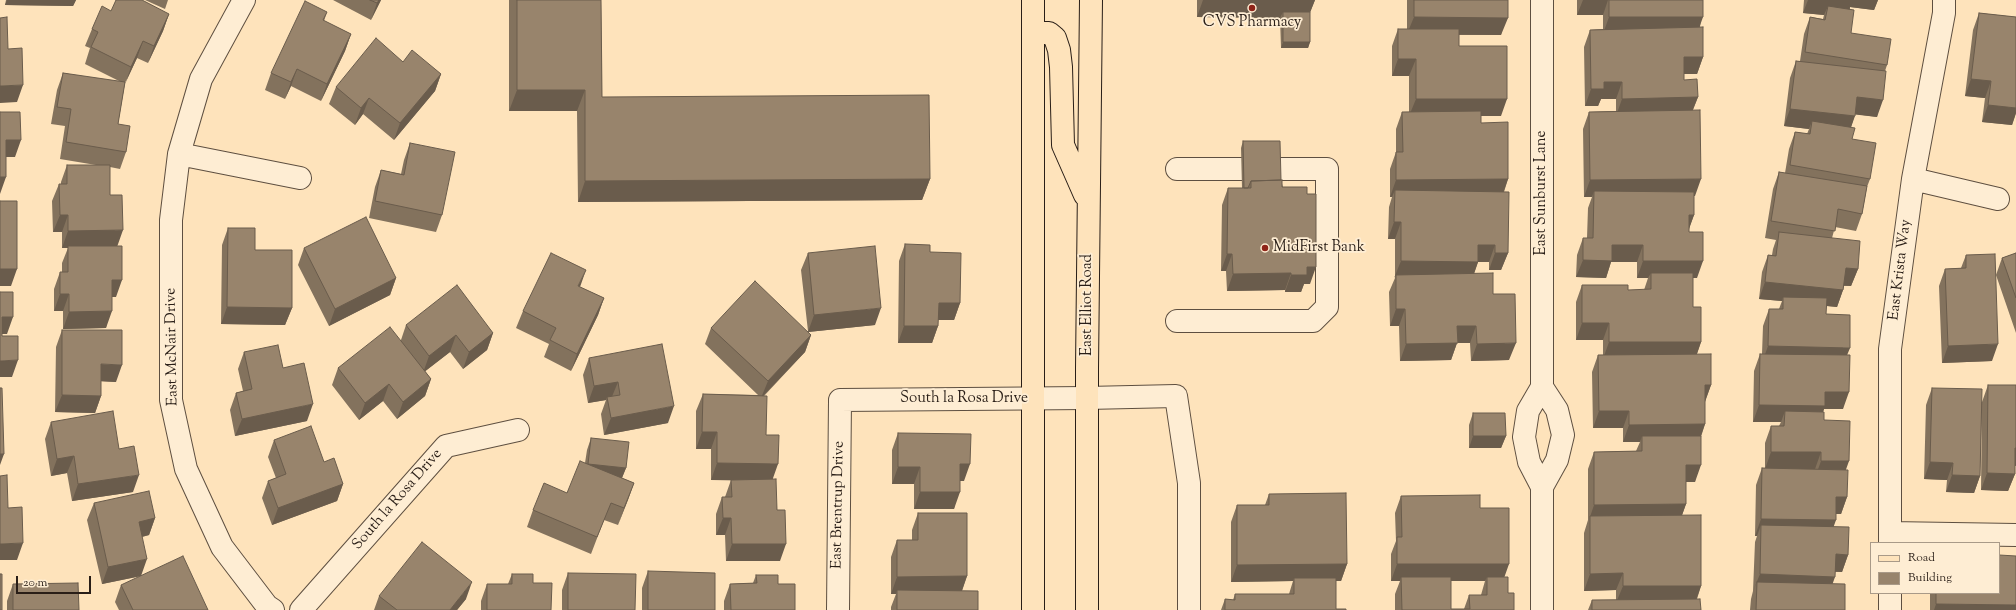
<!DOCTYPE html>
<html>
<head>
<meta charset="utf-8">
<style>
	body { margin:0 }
	#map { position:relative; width:2016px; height:610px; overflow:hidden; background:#fee3bb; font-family:"Sorts Mill Goudy",serif }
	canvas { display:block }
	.legend { position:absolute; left:1870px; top:542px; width:130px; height:52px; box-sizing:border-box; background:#feedd3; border:1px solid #a99a88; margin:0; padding:5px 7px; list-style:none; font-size:12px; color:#291e17 }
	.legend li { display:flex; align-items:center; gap:8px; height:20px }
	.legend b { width:20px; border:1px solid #a99a88 }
	.scale { position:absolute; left:16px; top:576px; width:75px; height:18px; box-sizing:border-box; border:2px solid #291e17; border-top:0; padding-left:5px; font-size:12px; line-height:14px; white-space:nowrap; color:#291e17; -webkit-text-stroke:3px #feedd3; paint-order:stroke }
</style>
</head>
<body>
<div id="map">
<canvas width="2016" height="610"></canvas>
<ul class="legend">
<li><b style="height:5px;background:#fee3bb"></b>Road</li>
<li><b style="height:11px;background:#98846c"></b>Building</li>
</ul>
<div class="scale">20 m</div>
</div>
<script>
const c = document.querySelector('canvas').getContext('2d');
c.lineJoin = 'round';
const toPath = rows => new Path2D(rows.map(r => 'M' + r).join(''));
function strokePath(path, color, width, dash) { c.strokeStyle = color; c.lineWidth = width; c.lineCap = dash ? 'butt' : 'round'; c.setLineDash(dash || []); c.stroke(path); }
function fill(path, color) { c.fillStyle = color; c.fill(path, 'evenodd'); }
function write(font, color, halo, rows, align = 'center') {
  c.font = font + ' "Sorts Mill Goudy",serif'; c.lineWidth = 3.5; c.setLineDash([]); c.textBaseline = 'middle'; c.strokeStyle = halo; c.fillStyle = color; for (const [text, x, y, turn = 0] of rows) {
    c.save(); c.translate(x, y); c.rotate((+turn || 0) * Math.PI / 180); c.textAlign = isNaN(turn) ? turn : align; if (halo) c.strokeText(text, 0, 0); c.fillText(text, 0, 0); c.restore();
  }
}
const minor = toPath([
	[244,0,201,79,179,154,171,220,171,400,186,469,222,547,267,606,273,610],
	[179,154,300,178],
	[1177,169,1327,169,1327,307,1313,321,1177,321],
	[1913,179,1998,199],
	[1542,387,1557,410,1563,435,1557,460,1542,487],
	[1890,533,2016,535],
	[1890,543,1890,349,1913,179,1944,13,1944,0],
	[301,610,446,446,518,430],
	[838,610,840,400,1087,398,1176,396,1189,483,1189,610],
	[1542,610,1542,487,1529,462,1524,437,1528,411,1542,387,1542,0],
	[1890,610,1890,593]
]);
const major = toPath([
	[1034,33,1049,33,1055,38,1059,50,1061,67,1063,145,1085,195],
	[1033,610,1033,0],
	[1087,610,1087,368,1091,0]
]);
const wall = toPath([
	[6,0,76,0,73,6,5,5],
	[145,0,168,0,165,9],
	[333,0,381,0,371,20],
	[509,0,601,0,602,97,930,179,922,200,578,202,577,111,509,111],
	[1197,0,1315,0,1310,12,1310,42,1308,48,1281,48,1280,18,1197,17],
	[1407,0,1508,0,1501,35,1459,35,1459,46,1501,116,1481,116,1481,123,1508,179,1504,192,1508,253,1501,270,1489,270,1489,262,1478,262,1474,274,1493,294,1509,360,1471,361,1470,343,1457,343,1451,360,1400,361,1399,326,1390,326,1389,292,1395,278,1395,239,1388,239,1389,207,1392,197,1390,197,1390,169,1396,152,1396,129,1402,112,1409,112,1409,76,1392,76,1392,46,1398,29,1407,29],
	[1577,0,1703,0,1700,27,1703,57,1697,74,1684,74,1684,80,1698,97,1693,110,1695,196,1694,196,1694,215,1689,228,1689,232,1697,278,1693,278,1693,307,1701,342,1697,354,1711,385,1705,401,1705,424,1701,437,1695,482,1686,482,1686,504,1682,515,1701,586,1697,599,1701,610,1588,610,1592,600,1616,600,1616,590,1584,591,1584,533,1588,520,1588,469,1594,452,1636,451,1640,442,1623,442,1623,428,1593,428,1592,372,1598,355,1603,355,1603,340,1576,340,1576,302,1582,285,1628,290,1644,290,1648,278,1637,278,1637,262,1611,262,1606,278,1576,277,1577,255,1583,238,1587,238,1588,208,1592,197,1584,197,1583,129,1589,112,1616,111,1616,99,1601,99,1598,106,1585,106,1584,47,1590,30,1603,29,1603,15,1577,15],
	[1804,0,1878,0,1874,10,1850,7,1850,9,1851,33,1887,65,1885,71,1877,117,1855,114,1851,127,1852,139,1870,179,1867,187,1862,214,1856,231,1835,227,1832,238,1858,269,1851,286,1844,286,1843,290,1837,307,1826,306,1826,314,1847,355,1843,409,1824,409,1823,412,1824,420,1846,470,1847,497,1841,514,1836,514,1833,527,1848,555,1842,572,1835,572,1832,584,1845,610,1750,610,1751,599,1753,591,1755,542,1757,536,1755,536,1756,485,1762,468,1765,468,1765,443,1771,426,1779,426,1781,422,1753,422,1754,371,1760,354,1762,354,1763,326,1769,309,1779,309,1782,301,1759,299,1762,272,1768,255,1772,255,1773,249,1776,240,1765,238,1773,189,1779,172,1785,173,1789,149,1795,132,1807,134,1809,129,1784,126,1790,78,1796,61,1800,61,1804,34,1810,17,1823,19,1824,15,1803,13],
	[111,11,169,14,163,31,148,63,137,58,125,83,118,124,126,152,120,169,110,167,110,195,117,246,116,297,112,297,106,328,63,329,63,311,54,311,54,289,60,272,62,272,62,263,68,248,62,248,62,232,53,232,52,201,59,184,61,184,61,182,67,165,96,165,60,159,65,126,51,124,57,90,63,73,121,82,85,64,90,48,85,46,92,29],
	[327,12,324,21,351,34,345,51,321,101,291,86,285,99,265,90,271,73],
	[1979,13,2016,17,2016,113,2012,125,1982,122,1985,98,1965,96,1973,30],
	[403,62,441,74,435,91,394,140,363,114,355,125,329,104,336,87],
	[1243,141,1281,180,1310,284,1304,284,1301,292,1285,292,1285,290,1227,291,1226,271,1221,271,1222,205,1228,188,1242,188,1241,148],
	[410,143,442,215,436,232,369,218,375,187,381,170,401,174,404,160],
	[228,228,255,250,292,308,285,325,221,324,222,245],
	[905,244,930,252,960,303,954,320,938,320,938,326,932,343,898,343,899,261],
	[304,248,396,278,390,295,329,326,298,265],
	[808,253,875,325,808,332,811,335,805,352,764,396,766,435,773,479,777,510,780,561,726,561,725,535,716,535,716,514,722,497,725,497,731,480,711,480,711,449,696,449,696,411,703,394,758,395,705,344,711,328,808,331,801,270],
	[2016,253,2016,333,1996,275,2002,258],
	[1966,255,1992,361,1942,363,1939,286,1945,269,1961,268],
	[580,287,604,298,598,315,571,371,544,357,549,344,516,328,523,311],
	[406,325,493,333,487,350,463,369,450,352,425,371,431,379,425,396,397,419,383,401,359,420,332,385,338,368,401,340],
	[62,330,116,382,101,381,101,396,95,413,55,412,56,347],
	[244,352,283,368,307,421,235,436,230,410,236,393,243,391,238,369],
	[589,358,668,423,604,435,601,414,606,400,588,403,583,375],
	[1988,385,2015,466,2015,474,2008,491,1981,490,1982,404,1980,476,1974,493,1946,492,1947,480,1924,479,1926,405,1932,388,1982,402],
	[1473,413,1506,436,1501,448,1469,448,1469,425],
	[51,422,119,449,133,492,72,501,67,473,51,476,45,439],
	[898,433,964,481,960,481,954,509,914,509,914,484,892,484,892,450],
	[591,438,626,468,622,478,634,483,618,525,604,520,591,554,527,527,533,510,567,493,585,463,587,450],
	[274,440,324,462,343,484,337,501,272,525,262,498,268,481,276,478,268,457],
	[1269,494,1347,564,1341,581,1336,581,1336,609,1346,610,1221,610,1225,599,1233,600,1235,594,1289,594,1293,581,1231,582,1231,522,1237,505,1265,505],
	[1401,496,1480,508,1504,577,1508,593,1514,610,1395,610,1395,594,1400,581,1391,581,1391,554,1396,541,1395,513],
	[1451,581,1485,581,1481,595,1469,595,1464,609,1451,609],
	[94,503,155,518,149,535,142,537,141,576,102,584,87,520],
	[918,513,967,576,962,591,978,610,891,610,891,607,896,594,891,594,891,557,897,540,912,540,912,530],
	[648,571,715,610,642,610,642,588],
	[568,573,635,610,562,610,562,590],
	[512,574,533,583,551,610,481,610,481,601,487,584,508,584],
	[756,575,778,584,795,610,724,610,724,601,730,584,753,583],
	[13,584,79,610,7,610,7,601],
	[121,585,208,610,119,610,115,602],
	[1930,593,1999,593,2016,610,1930,610],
	[379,596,466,599,457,610,374,610]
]);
const shadedWall = toPath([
	[7,0,76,0,73,6,5,5],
	[379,0,381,0,371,20,377,3],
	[1203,0,1315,0,1308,18,1283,12,1280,18,1197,17],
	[1583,0,1608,0,1603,15,1577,15],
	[1808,0,1878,0,1874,10,1850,7,1847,17,1828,6,1824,15,1803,13],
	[169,14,163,31,148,63,154,46],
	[1414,17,1508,18,1501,35,1407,34],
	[1609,17,1703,17,1697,34,1603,34],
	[351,34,345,51,321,101,327,84],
	[143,41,137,58,125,84,131,67],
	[1283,42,1310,42,1308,48,1281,48],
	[1684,57,1703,57,1697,74,1678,74],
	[1398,59,1416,59,1409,76,1392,76],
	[297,69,291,86,285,99,291,82],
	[441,74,435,91,394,140,400,123],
	[1971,79,1991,81,1985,98,1965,96],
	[1604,82,1622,82,1616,99,1601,99,1598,106,1585,106,1591,89],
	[23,85,17,102,0,103,0,86],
	[517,90,585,90,577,111,509,111],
	[1698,97,1691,114,1616,116,1622,99],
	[1857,97,1883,100,1877,117,1851,114],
	[369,98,363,114,355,125,361,108],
	[1416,99,1507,99,1501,116,1409,116],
	[1988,105,2016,108,2016,113,2012,125,1982,122],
	[1790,109,1855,116,1849,133,1812,121,1809,129,1784,126],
	[6,140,21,140,15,157,0,157],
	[0,177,6,177,0,194],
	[930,179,922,200,578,202,585,181],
	[1508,179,1502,196,1395,190,1392,197,1390,197,1396,180],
	[1701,179,1695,196,1594,197,1594,191,1592,197,1584,197,1590,180],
	[60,215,68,215,62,232,53,232],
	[1689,215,1694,215,1688,232],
	[1394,222,1401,222,1395,239,1388,239],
	[123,230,117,247,62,248,68,231],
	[1478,245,1495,245,1489,262,1472,262],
	[1612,245,1643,245,1637,262,1611,262,1606,278,1576,277,1583,260],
	[1495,253,1508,253,1501,270,1489,270],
	[1227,254,1232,254,1226,271,1221,271],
	[1401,261,1478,262,1472,279,1396,275,1394,278],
	[1643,261,1703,261,1697,278,1651,278,1651,273,1648,278,1637,278],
	[1307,267,1316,267,1310,284,1304,284,1301,292,1285,292,1291,275],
	[1846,268,1858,269,1851,286,1840,285],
	[0,269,17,269,11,286,0,286],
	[586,270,580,287,578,286],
	[1291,273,1285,290,1227,291,1233,274],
	[396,278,390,295,329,326,335,309],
	[112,280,122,280,116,297,105,297],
	[1765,282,1843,290,1837,307,1783,301,1783,297,1782,301,1759,299],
	[60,294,69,294,63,311,54,311],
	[604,298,598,315,571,371,577,354],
	[939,303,960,303,954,320,933,320],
	[227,307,292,308,285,325,221,324],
	[881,308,875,325,808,332,814,315],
	[1396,309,1405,309,1399,326,1390,326],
	[112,311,106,328,63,329,69,312],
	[2,317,13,317,7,334,0,334],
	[1582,323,1609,323,1603,340,1576,340],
	[904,326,938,326,932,343,898,343],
	[1457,326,1476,326,1470,343,1457,343,1451,360,1400,361,1406,344],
	[493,333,487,350,463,369,469,352],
	[456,335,450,352,423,373,429,356],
	[811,335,805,352,761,398,768,381],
	[1609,342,1701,342,1695,359,1603,359],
	[1516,343,1509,360,1471,361,1477,344],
	[1998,344,1992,361,1942,363,1948,346],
	[1768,346,1850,348,1843,365,1762,363],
	[18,360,12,377,0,377,0,361],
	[101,364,122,365,116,382,95,381],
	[431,379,425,396,397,419,403,402],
	[618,382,611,399,607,397,606,400,588,403,594,386],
	[389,384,383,401,359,420,365,403],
	[1705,385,1711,385,1705,402],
	[1825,392,1849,392,1843,409,1824,409,1819,423,1785,411,1781,422,1753,422,1759,405],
	[62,395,101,396,95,413,55,412],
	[313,404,307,421,235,436,242,419],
	[674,406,668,423,604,435,611,418],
	[1599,411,1629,411,1623,428,1593,428],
	[1705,424,1699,441,1642,436,1640,442,1623,442,1629,425],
	[702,432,717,432,711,449,696,449],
	[1473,436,1506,436,1501,448,1469,448],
	[2015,448,2016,448,2016,466,2009,465],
	[1771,452,1821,452,1815,469,1765,469],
	[0,454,4,454,0,465],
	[74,456,67,473,51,476,57,459],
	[1821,461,1849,461,1843,478,1815,478],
	[1930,462,1953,463,1947,480,1924,479],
	[717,463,778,464,772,481,711,480],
	[588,464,626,468,621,480,584,476],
	[960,464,970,464,964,481,954,481],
	[1686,465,1701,465,1695,482,1679,482],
	[898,467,920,467,914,484,892,484],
	[1987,473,2015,474,2008,491,1981,490],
	[139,475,133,492,72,501,78,484],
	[1952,475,1980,476,1974,493,1946,492],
	[634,483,628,500,618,525,624,508],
	[343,484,337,501,272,525,278,508],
	[920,492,960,492,954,509,914,509],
	[1836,497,1847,497,1841,514,1830,514],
	[1686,504,1680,521,1590,517,1594,505],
	[155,518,149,535,133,539,139,522],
	[723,518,731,518,725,535,716,535],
	[1761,519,1836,520,1830,537,1761,525,1757,536,1755,536],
	[23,543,17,560,0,560,0,544],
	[732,544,786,544,780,561,726,561],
	[1836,554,1848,555,1842,572,1830,571],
	[147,559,141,576,102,584,108,567],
	[1347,564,1341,581,1294,581,1294,578,1293,581,1231,582,1237,565],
	[1397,564,1509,564,1503,581,1487,577,1485,581,1401,581,1401,577,1400,581,1391,581],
	[1623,573,1616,590,1584,591,1590,574],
	[1760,574,1835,577,1829,594,1757,582,1753,591],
	[967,576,961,593,897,590,896,594,891,594,897,577],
	[472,582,466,599,457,610,450,610],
	[1623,586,1701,586,1695,603,1616,603],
	[1936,604,2016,605,2016,610,1934,610]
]);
const building = toPath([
	[116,0,142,0,169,14,154,46,143,41,131,67,91,47,98,32,92,29,102,6,111,11,116,0],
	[370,0,379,0,377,3,370,0],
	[517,0,601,0,602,97,929,95,930,179,585,181,585,90,517,90,517,0],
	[1414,0,1508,0,1508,18,1414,17,1414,0],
	[1609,0,1703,0,1703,17,1609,17,1609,0],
	[305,1,327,12,323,20,351,34,327,84,297,69,291,82,271,73,305,1],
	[1828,6,1854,10,1851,33,1891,39,1887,65,1805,52,1810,17,1825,20,1828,6],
	[1283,12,1310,12,1310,42,1283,42,1283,12],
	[1979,13,2016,17,2016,108,1988,105,1991,81,1971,79,1979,13],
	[7,17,8,49,22,48,23,85,0,86,0,18,7,17],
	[1703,27,1703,57,1684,57,1684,80,1697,79,1698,97,1622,99,1622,82,1604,82,1604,89,1591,89,1590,30,1703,27],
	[1398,29,1459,29,1459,46,1507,46,1507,99,1416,99,1416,59,1398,59,1398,29],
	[376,38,403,62,412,50,441,74,400,123,369,98,361,108,336,87,376,38],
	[1796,61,1886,71,1883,100,1857,97,1855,116,1790,109,1796,61],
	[63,73,125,82,118,124,130,126,126,152,66,142,71,109,57,107,63,73],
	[1700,110,1701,179,1590,180,1589,112,1700,110],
	[1481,111,1481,123,1508,122,1508,179,1396,180,1396,152,1403,152,1402,112,1481,111],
	[0,112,20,112,21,140,6,140,6,177,0,177,0,112],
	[1812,121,1855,128,1852,139,1876,143,1870,179,1790,165,1795,132,1810,134,1812,121],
	[1243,141,1280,141,1281,180,1251,181,1248,188,1244,188,1243,141],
	[410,143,455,152,442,215,375,201,381,170,404,175,410,143],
	[67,165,110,165,110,195,122,195,123,230,68,231,68,215,60,215,59,184,67,184,67,165],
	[1779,172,1867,186,1862,214,1838,209,1835,231,1771,221,1779,172],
	[1282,180,1282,187,1307,187,1307,194,1316,194,1316,267,1307,267,1307,275,1291,275,1291,273,1233,274,1232,254,1227,254,1228,188,1251,188,1251,181,1282,180],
	[1395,190,1509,192,1508,253,1495,253,1495,245,1478,245,1478,262,1401,261,1401,222,1394,222,1395,190],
	[1594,191,1694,192,1694,215,1689,215,1689,232,1703,232,1703,261,1643,261,1643,245,1612,245,1612,261,1583,260,1583,238,1593,238,1594,191],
	[0,201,17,201,17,269,0,269,0,201],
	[366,217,396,278,335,309,304,248,366,217],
	[228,228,255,228,255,250,292,250,292,308,227,307,228,228],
	[1779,232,1860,241,1858,269,1846,268,1843,290,1765,282,1768,255,1776,256,1779,232],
	[905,244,930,245,930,252,961,253,960,303,939,303,938,326,904,326,905,244],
	[68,246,122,246,122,280,112,280,112,311,69,312,69,294,60,294,60,272,68,272,68,246],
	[875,246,881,308,814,315,808,253,875,246],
	[551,253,586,270,578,286,604,298,577,354,550,340,556,328,523,311,551,253],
	[2016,253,2016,298,2002,258,2016,253],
	[1995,254,1998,344,1948,346,1945,269,1966,268,1966,255,1995,254],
	[1493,273,1493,294,1515,294,1516,343,1477,344,1476,326,1457,326,1458,343,1406,344,1405,309,1396,309,1396,275,1493,273],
	[1651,273,1693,273,1693,307,1701,307,1701,342,1609,342,1609,323,1582,323,1582,285,1628,285,1628,290,1651,289,1651,273],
	[755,281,811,335,768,381,711,328,755,281],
	[457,285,493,333,469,352,456,335,429,356,406,325,457,285],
	[0,292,13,292,13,317,2,317,2,336,18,336,18,360,0,361,0,292],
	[1783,297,1827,298,1826,314,1850,315,1850,348,1768,346,1769,309,1783,309,1783,297],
	[390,327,431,379,403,402,389,384,365,403,338,368,390,327],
	[62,330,122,330,122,365,101,364,101,396,62,395,62,330],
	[662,344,674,406,611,418,607,397,620,395,618,382,594,386,589,358,662,344],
	[278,345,283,368,304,363,313,404,242,419,236,393,252,389,244,352,278,345],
	[1711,354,1711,385,1705,385,1705,424,1629,425,1629,411,1599,411,1598,355,1711,354],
	[1760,354,1850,355,1849,392,1825,392,1825,406,1759,405,1760,354],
	[1988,385,2016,385,2016,448,2015,448,2015,474,1987,473,1988,385],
	[0,388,2,388,4,454,0,454,0,388],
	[1932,388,1982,389,1980,476,1952,475,1953,463,1930,462,1932,388],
	[703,394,767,396,766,435,779,435,778,464,717,463,717,432,702,432,703,394],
	[113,411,119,449,134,446,139,475,78,484,74,456,57,459,51,422,113,411],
	[1785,411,1824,412,1824,420,1850,421,1849,461,1821,461,1821,452,1771,452,1771,426,1784,426,1785,411],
	[1473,413,1505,413,1506,436,1473,436,1473,413],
	[311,426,324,462,334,458,343,484,278,508,268,481,286,474,274,440,311,426],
	[898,433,971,434,970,464,960,464,960,492,920,492,920,467,898,467,898,433],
	[1642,436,1701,436,1701,465,1686,465,1686,504,1594,505,1594,452,1642,451,1642,436],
	[591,438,629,442,626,468,588,464,591,438],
	[580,461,634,483,624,508,611,503,597,537,533,510,544,483,567,493,580,461],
	[1762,468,1848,470,1847,497,1836,497,1836,520,1761,519,1762,468],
	[7,475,8,508,22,507,23,543,0,544,0,476,7,475],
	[776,479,777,510,785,510,786,544,732,544,731,518,723,518,722,497,732,497,731,480,776,479],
	[149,491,155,518,139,522,147,559,108,567,94,503,149,491],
	[1346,493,1347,564,1237,565,1237,505,1269,505,1269,494,1346,493],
	[1480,495,1480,508,1509,508,1509,564,1397,564,1397,537,1402,537,1401,496,1480,495],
	[918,513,967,513,967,576,897,577,897,540,918,540,918,513],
	[1701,515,1701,586,1623,586,1623,573,1590,574,1590,516,1701,515],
	[1761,525,1849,527,1848,555,1836,554,1835,577,1760,574,1761,525],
	[422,542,472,582,450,610,397,610,379,596,422,542],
	[1999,555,2016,556,2016,605,1936,604,1936,593,1999,593,1999,555],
	[183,556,208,610,133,610,121,585,183,556],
	[648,571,715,573,715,610,648,610,648,571],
	[568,573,636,574,635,610,568,610,568,573],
	[0,574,2,574,2,610,0,610,0,574],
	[512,574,533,574,533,583,552,583,551,610,487,610,487,584,512,584,512,574],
	[756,575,778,575,778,584,795,584,795,610,731,610,730,584,757,583,756,575],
	[1401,577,1451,577,1451,609,1470,609,1469,595,1487,595,1487,577,1508,577,1508,593,1514,593,1514,610,1402,610,1401,577],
	[1294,578,1336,578,1336,609,1346,609,1346,610,1225,610,1225,599,1235,600,1235,594,1294,594,1294,578],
	[1757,582,1845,584,1845,610,1756,610,1757,582],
	[78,583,79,610,13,610,13,584,78,583],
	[897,590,978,591,978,610,897,610,897,590],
	[1700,599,1701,610,1592,610,1592,600,1700,599]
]);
const markers = [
	[1252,8,4,"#8f2418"],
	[1265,248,4,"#8f2418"]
];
const poiNames = [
	["CVS Pharmacy",1252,23],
	["MidFirst Bank",1273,248,"left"]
];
const streetNames = [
	["East Sunburst Lane",1542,193,-90],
	["East Krista Way",1901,270,-83],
	["East Elliot Road",1088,305,-90],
	["East McNair Drive",173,347,-91],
	["South la Rosa Drive",964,399],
	["South la Rosa Drive",398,500,-49],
	["East Brentrup Drive",839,505,-89]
];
strokePath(minor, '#5e4f40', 24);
strokePath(major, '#291e17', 24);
strokePath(minor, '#feedd3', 22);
strokePath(major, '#fee3bb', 22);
fill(wall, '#83725d');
fill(shadedWall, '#6a5c4c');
fill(building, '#98846c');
strokePath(building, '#6a5c4c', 1);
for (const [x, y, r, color] of markers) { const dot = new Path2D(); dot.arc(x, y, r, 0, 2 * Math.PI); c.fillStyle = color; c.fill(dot); strokePath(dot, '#feedd3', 1.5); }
write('15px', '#291e17', '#feedd3', poiNames);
write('15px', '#291e17', '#feedd3', streetNames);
</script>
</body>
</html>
